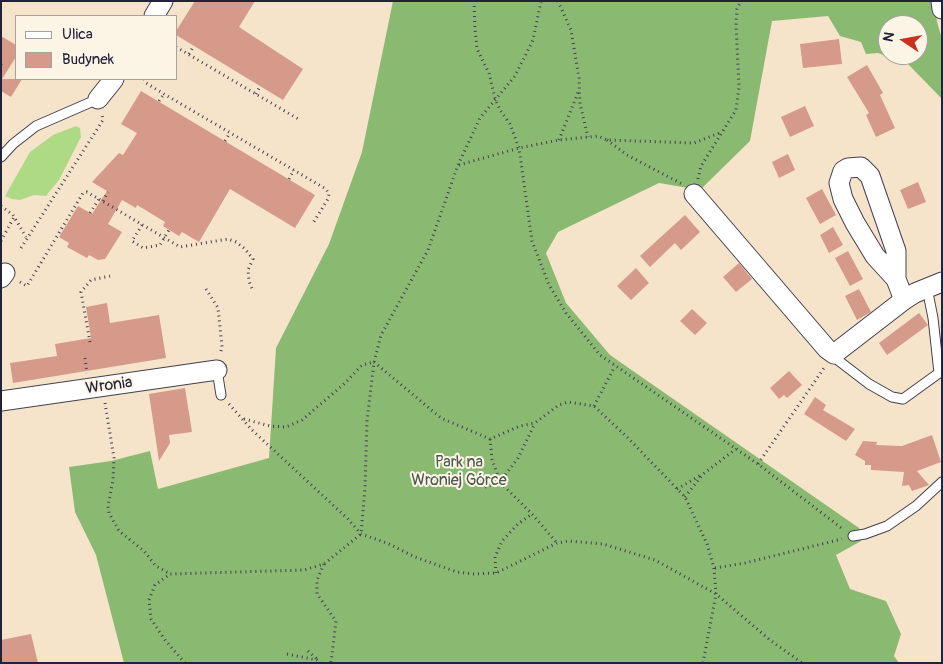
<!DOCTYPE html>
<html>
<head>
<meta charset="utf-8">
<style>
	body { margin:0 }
	#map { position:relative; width:943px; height:664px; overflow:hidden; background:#f6e4ca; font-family:Pangolin,sans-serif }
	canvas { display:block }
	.frame { position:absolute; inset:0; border:2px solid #22223b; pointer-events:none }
	.legend { position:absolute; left:15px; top:15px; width:162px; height:65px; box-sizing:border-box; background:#fcf5e5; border:1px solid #a5a1a1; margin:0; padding:6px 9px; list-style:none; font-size:15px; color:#22223b }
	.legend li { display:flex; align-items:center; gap:10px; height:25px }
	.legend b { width:25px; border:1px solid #a5a1a1 }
	.north { position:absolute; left:878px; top:15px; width:50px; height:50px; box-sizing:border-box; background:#fcf5e5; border:1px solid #a5a1a1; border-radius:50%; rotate:282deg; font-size:14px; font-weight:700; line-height:20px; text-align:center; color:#22223b }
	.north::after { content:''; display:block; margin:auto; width:18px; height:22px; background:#c8321e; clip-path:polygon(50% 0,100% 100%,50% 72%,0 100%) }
</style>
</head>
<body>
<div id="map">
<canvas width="943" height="664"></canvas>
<div class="frame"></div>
<ul class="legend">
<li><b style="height:6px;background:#fff"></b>Ulica</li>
<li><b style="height:14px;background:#d69a8a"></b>Budynek</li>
</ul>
<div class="north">N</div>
</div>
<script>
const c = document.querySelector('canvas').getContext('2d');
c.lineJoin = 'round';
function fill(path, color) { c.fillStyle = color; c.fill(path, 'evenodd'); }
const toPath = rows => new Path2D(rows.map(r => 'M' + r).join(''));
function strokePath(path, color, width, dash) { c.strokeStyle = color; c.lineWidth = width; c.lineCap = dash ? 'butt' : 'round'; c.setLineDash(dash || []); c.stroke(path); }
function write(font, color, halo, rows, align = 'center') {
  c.font = font + ' Pangolin,sans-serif'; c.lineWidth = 4; c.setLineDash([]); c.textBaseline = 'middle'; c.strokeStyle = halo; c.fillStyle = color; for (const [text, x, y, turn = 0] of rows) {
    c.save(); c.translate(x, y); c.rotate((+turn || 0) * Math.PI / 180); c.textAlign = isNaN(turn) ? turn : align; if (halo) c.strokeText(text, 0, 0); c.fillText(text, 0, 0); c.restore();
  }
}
const green = toPath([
	[76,126,80,128,81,137,59,180,46,196,34,195,20,200,12,199,5,196,30,152,53,135]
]);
const forest = toPath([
	[393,1,935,1,937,22,942,39,942,99,908,64,878,53,866,54,861,42,840,36,828,16,772,21,750,141,700,190,659,183,558,232,546,253,566,303,610,355,859,528,861,541,836,555,850,589,886,601,901,634,894,656,899,663,124,663,96,555,75,512,69,467,111,461,150,451,158,489,269,458,276,348,329,244,362,152],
	[888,25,918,25,918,55,888,55]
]);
const building = toPath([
	[195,1,255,1,239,27,303,69,283,100,176,35,176,31],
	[1,36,16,45,16,57,2,79,22,79,11,97,1,91],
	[839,39,842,64,803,68,800,44],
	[867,65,883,93,880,95,895,128,876,137,866,115,869,113,847,77],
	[141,91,315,195,295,228,230,189,199,242,182,232,179,236,163,226,165,222,137,205,136,208,122,200,108,224,122,232,105,259,98,260,89,255,87,258,67,247,69,243,59,237,78,206,92,214,107,191,92,182,119,153,123,155,137,133,121,124],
	[805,106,814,126,790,137,781,117],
	[788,154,795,170,779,178,772,162],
	[918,182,926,202,908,209,900,190],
	[822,189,836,215,820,224,806,198],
	[685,215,700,232,681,250,675,243,650,267,640,256],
	[833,227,843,245,829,253,820,235],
	[848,251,863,279,850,286,835,258],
	[739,263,752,279,736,292,723,277],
	[636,268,649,283,631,300,617,286],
	[859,289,871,312,857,320,845,296],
	[107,303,110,323,159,315,166,358,13,383,10,363,57,356,55,344,91,338,86,307],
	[692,309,707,323,695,335,680,321],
	[919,313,928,325,887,355,879,343],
	[789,371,802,385,787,398,784,395,779,399,770,388],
	[185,388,192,432,169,435,170,443,159,461,149,394],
	[815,397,826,405,823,410,855,429,846,441,804,414],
	[932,435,941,462,917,471,929,485,912,491,909,485,902,486,904,472,871,470,871,465,865,465,865,461,855,455,863,441,877,442,876,445,902,446],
	[31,634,38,663,1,663,1,640]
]);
const path = toPath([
	[474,1,475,29,477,49,489,73,495,98,500,110,510,124,519,148,532,241,549,285,566,313,600,355,758,464,844,530],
	[558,1,571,30,579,78,580,104,588,137],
	[176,47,300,120],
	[189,54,194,46],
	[1,64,1,67],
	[144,79,146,83,164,94,326,189,329,194,328,199,313,223],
	[256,94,260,86],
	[159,101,164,94],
	[559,140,579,90],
	[607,140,627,155,682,184],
	[225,141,230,133],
	[459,165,519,148,559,140,598,136,607,140,694,143,722,132],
	[289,179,294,170],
	[698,179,701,166,736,110,739,87,736,25,737,9,741,1],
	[103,201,108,192],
	[1,206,13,215,26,237],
	[90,213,99,199],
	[142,225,132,241,143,248,160,245,169,230],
	[1,241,14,217],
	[21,248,103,120,102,115],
	[20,282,27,286,83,193,87,192,180,247,228,239,236,242,245,249,253,259,248,270,249,281,253,291],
	[206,289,218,308,222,347,220,355],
	[90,342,81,292,91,280,110,276],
	[85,358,87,373],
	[374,362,441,418,490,439,520,426,535,423,559,405,568,402,594,406,628,438,685,497,707,544,714,568,716,594,703,663],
	[105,403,114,458,113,480,108,506,109,513,119,531,144,551,156,566,170,574],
	[229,404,252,430,348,519,361,534,387,543,415,557,457,572,474,574,496,573,557,543,569,541,603,544,655,560,716,594,770,640,802,663],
	[594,406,615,366],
	[244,419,270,426,286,427,302,420,344,384,362,365,374,362],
	[490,439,492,459,500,482,532,514,557,543],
	[758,464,824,368],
	[485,487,500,482,518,458,535,423],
	[677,489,701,475],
	[685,497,703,474,736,449],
	[324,564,317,580,317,594,336,621,331,663],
	[715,568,745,563,842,539],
	[496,573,495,557,502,541,518,524,532,514],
	[308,651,317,659],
	[287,654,317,660,321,663],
	[185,663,165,640,151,619,149,600,155,585,170,574,304,570,324,564,361,534,365,488,367,421,374,362,381,335,428,250,458,165,480,118,515,76,533,40,541,1]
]);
const service = toPath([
	[1,157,13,144,36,126,98,99],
	[834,354,839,361,869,384,892,397,903,399,939,373,933,318,927,288],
	[217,370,221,395],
	[853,536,865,534,887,526,916,506,942,482]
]);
const minor = toPath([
	[941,1,942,9],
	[154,16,163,1],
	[98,99,114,79],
	[694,194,827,349,834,354,904,300,915,293,942,282],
	[1,278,5,273],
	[896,279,896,251,870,176,861,167,848,168,843,171,839,183,843,199,855,223,875,256,896,279,904,300],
	[1,401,217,370]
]);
const streetNames = [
	["Wronia",109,386,-8]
];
const parkNames = [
	["Park na",459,463],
	["Wroniej Górce",459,481]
];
fill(green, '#aed985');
fill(forest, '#8ab972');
fill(building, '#d69a8a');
strokePath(service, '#423f50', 11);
strokePath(minor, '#423f50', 21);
strokePath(path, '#423f50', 3, [1, 4]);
strokePath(service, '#fff', 9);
strokePath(minor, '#fff', 19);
write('16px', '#22223b', '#fcf5e5', streetNames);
write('16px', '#4c5951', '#fcf5e5', parkNames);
</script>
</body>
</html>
